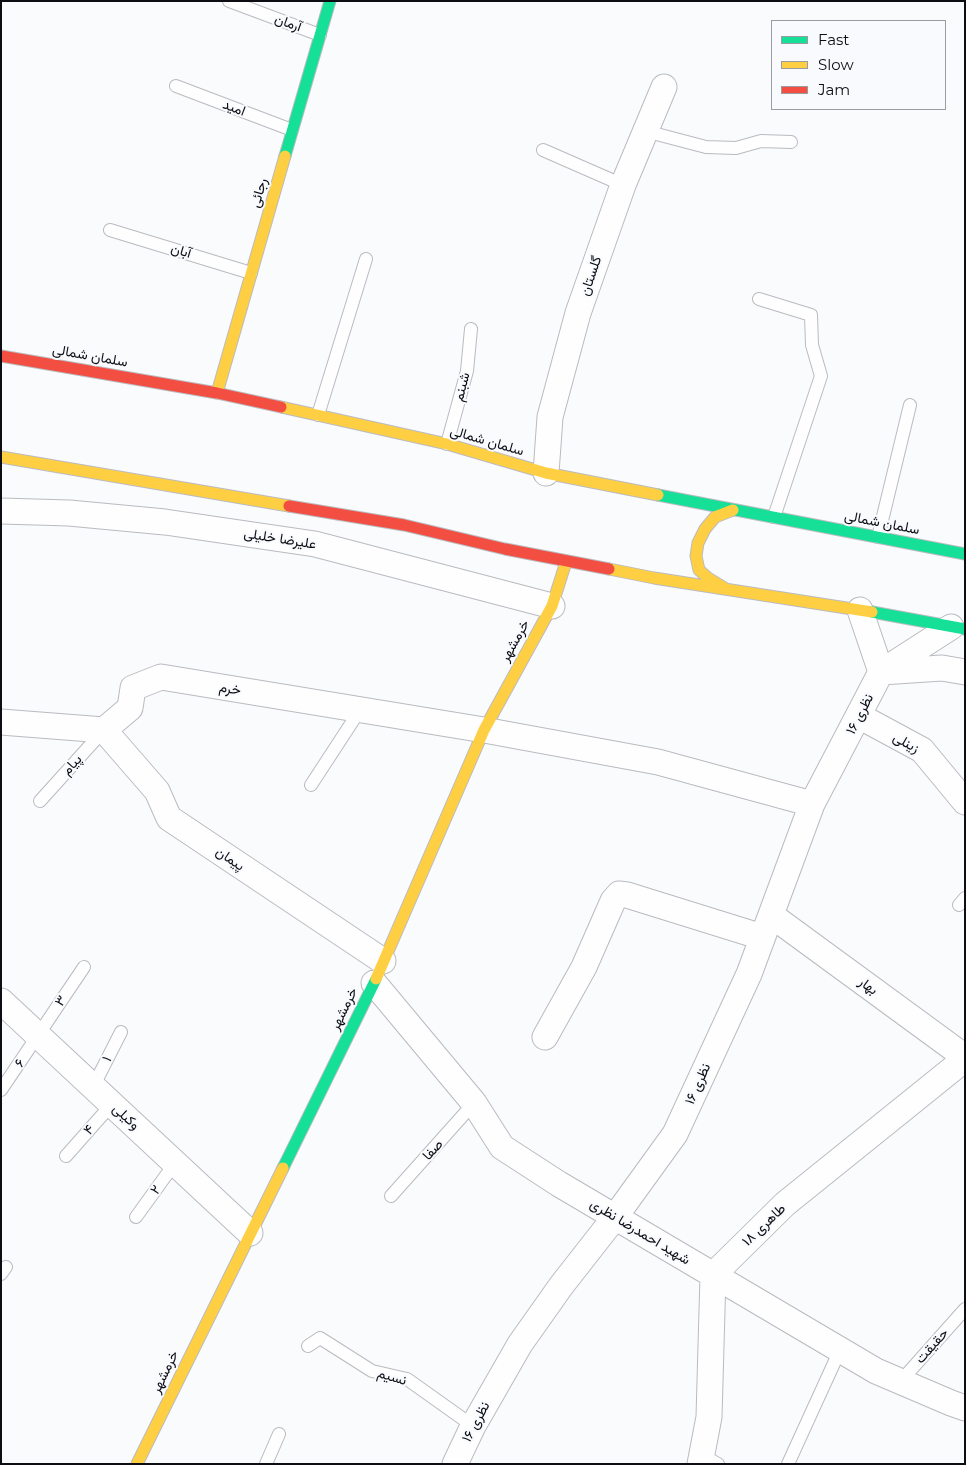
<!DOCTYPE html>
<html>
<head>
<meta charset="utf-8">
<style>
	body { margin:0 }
	#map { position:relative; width:966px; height:1465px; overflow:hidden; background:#fafbfd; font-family:Montserrat,sans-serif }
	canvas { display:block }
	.frame { position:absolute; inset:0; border:2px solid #0c0e14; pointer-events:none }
	.legend { position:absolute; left:771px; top:20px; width:175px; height:90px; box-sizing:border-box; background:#f9fafe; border:1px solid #9a9ca0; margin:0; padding:6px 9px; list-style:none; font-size:15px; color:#0c0e14 }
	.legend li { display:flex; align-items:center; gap:10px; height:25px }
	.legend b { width:25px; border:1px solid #9a9ca0 }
</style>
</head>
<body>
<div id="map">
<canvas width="966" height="1465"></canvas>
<div class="frame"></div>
<ul class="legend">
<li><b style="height:6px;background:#16e098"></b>Fast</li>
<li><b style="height:6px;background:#ffcf43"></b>Slow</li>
<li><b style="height:6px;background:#f24e42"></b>Jam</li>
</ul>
</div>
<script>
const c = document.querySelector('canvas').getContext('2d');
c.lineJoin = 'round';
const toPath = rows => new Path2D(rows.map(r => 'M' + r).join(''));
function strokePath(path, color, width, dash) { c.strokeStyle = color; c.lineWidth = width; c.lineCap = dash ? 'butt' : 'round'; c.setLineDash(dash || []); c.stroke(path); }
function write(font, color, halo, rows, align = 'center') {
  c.font = font + ' Montserrat,Vazirmatn,sans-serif'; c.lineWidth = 4; c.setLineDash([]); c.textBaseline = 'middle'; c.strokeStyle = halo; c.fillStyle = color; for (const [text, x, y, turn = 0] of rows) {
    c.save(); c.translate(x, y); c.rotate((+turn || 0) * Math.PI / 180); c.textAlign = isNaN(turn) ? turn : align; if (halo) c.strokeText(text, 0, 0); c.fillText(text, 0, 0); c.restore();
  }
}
const lane = toPath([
	[229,1,320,35],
	[176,86,292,130],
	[645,131,706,147,736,148,761,141,791,142],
	[543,150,623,185],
	[110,230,251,273],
	[759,299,811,315,812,345,821,376,774,517],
	[318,415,366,259],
	[447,444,467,371,471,329],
	[878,537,910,405],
	[311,785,360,710],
	[40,801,104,730],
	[959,905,965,898],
	[93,1087,121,1032],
	[1,1090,84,967],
	[66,1156,112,1104],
	[391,1196,474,1103],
	[136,1217,175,1163],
	[1,1274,6,1267],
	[308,1346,320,1338,372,1371,407,1379,473,1426],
	[900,1382,965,1309],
	[702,1455,718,1464],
	[266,1464,279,1434],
	[788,1464,840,1350]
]);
const street = toPath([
	[546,473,550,417,578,313,623,185,664,87],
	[1,511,69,513,165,522,315,544,552,606],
	[860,610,881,672,951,627],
	[859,716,922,750,965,802],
	[1,722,104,730,130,708,133,688,161,677,484,730,658,762,812,804],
	[104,730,157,791,169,818,383,961],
	[771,915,965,1057],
	[374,983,474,1103,502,1147,559,1184,876,1371,951,1403,965,1408],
	[1,1001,250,1233],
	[545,1037,584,967,613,901,619,894,627,895,762,937],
	[455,1464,473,1426,520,1344,561,1286,615,1217,675,1134,749,974,812,804,881,672,942,668,965,672],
	[700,1464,709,1417,713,1275,785,1204,965,1059]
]);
const fast = toPath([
	[285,156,330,1],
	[658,495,965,554],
	[872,612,965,629],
	[283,1168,376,979]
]);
const slow = toPath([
	[217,393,285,156],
	[281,407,447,444,546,473,658,495],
	[1,457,289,506],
	[609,569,654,578,872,612],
	[726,589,708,578,699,570,696,556,698,543,705,529,715,517,733,510],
	[376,979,484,730,552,606,566,562],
	[137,1464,283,1168]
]);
const jam = toPath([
	[1,356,217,393,281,407],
	[289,506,404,525,505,549,609,569]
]);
const streetNames = [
	["آرمان",288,23,20],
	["امید",234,108,21],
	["رجائی",259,193,-74],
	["آبان",181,251,17],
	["گلستان",591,276,-71],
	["سلمان شمالی",90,356,10],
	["شبنم",462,387,-76],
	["سلمان شمالی",487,441,16],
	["سلمان شمالی",882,523,11],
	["علیرضا خلیلی",280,539,9],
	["خرمشهر",515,641,-61],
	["خرم",230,689,9],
	["نظری ۱۶",860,714,-63],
	["زینلی",906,743,30],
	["پیام",72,765,-48],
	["پیمان",230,859,34],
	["بهار",868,986,36],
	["۳",61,1001,-56],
	["خرمشهر",344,1009,-64],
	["۱",107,1059,-62],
	["۶",20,1063,-56],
	["نظری ۱۶",698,1084,-66],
	["وکیلی",126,1117,43],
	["۴",89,1130,-48],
	["صفا",433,1150,-48],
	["۲",156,1190,-53],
	["طاهری ۱۸",764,1225,-44],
	["شهید احمدرضا نظری",640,1232,31],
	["حقیقت",932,1346,-48],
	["خرمشهر",165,1372,-64],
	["نسیم",392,1377,16],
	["نظری ۱۶",476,1422,-62]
];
strokePath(lane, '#babbc0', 14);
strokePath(street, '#babbc0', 27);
strokePath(fast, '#babbc0', 13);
strokePath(slow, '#babbc0', 13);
strokePath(jam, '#babbc0', 13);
strokePath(lane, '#fefeff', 12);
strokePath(street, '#fefeff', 25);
strokePath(fast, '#16e098', 11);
strokePath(slow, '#ffcf43', 11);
strokePath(jam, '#f24e42', 11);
write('14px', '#0c0e14', '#f9fafe', streetNames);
</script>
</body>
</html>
